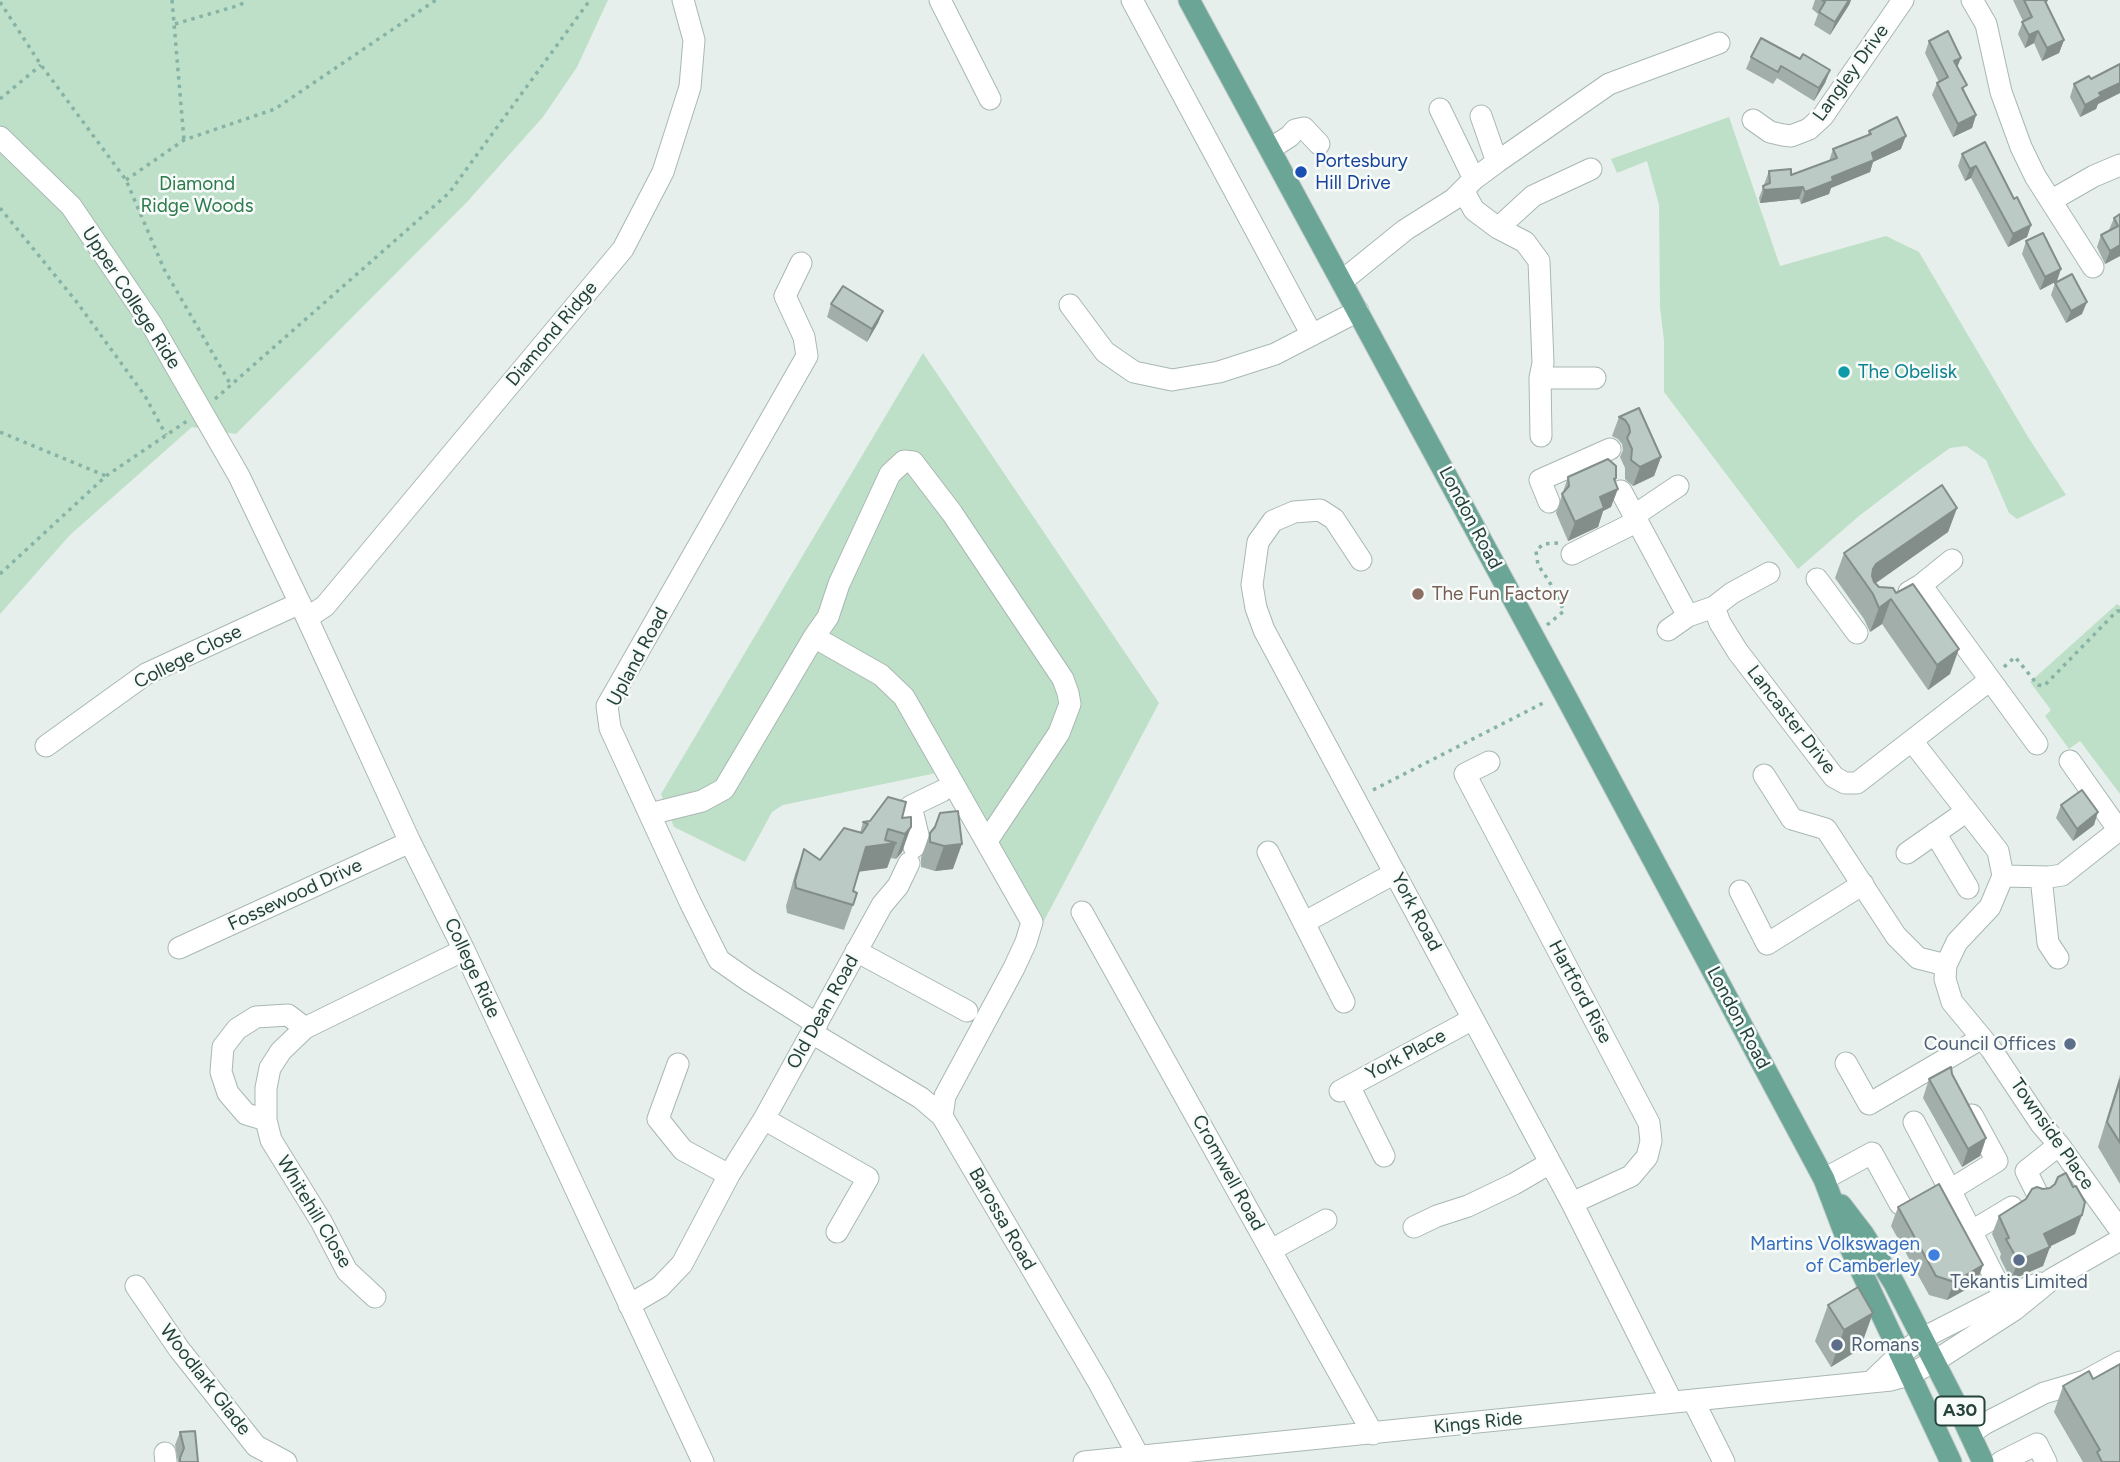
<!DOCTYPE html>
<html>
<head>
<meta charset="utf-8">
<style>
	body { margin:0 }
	canvas { display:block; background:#e6efeb }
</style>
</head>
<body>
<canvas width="2120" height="1462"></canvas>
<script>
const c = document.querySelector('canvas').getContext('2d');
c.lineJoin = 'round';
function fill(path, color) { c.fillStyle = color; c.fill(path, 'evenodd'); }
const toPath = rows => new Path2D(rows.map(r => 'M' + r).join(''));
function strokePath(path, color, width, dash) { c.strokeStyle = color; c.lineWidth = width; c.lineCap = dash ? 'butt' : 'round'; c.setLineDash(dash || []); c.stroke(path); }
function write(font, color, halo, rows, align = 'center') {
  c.font = font + ' Figtree,sans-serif'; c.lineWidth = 5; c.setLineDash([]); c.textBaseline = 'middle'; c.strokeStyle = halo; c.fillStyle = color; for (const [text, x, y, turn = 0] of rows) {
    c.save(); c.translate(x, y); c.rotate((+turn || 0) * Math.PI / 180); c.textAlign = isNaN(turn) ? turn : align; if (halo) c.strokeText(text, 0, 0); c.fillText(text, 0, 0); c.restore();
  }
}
const green = toPath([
	[0,0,608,0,577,67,543,117,467,202,236,434,192,427,70,535,0,614],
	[1729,117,1780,266,1886,236,1919,252,2028,437,2066,495,2017,519,2009,513,1986,460,1966,446,1950,448,1918,471,1859,516,1798,569,1664,392,1664,341,1660,307,1659,205,1647,161,1617,173,1611,159],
	[923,353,1159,703,1036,936,941,772,783,805,772,812,745,862,674,827,661,794],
	[2117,604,2120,606,2120,794,2080,741,2069,749,2045,716,2051,710,2030,682]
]);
const path = toPath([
	[172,0,184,140],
	[0,2,41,65,126,180,164,269,231,385],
	[175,24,240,5,247,0],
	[0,99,41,65],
	[126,180,184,140,275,109,436,0],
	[0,208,76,301,145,396,166,435],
	[215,399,449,193,590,0],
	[0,432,106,476],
	[0,574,106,476,187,421],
	[1547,625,1564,611,1549,581,1538,565,1536,551,1543,544,1558,543],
	[2004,667,2015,657,2038,685,2044,686,2117,611,2120,611],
	[1373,790,1547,701]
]);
const minor = toPath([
	[940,0,990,99],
	[1132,0,1312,335],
	[1972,0,1986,24,2001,92,2021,147,2035,176,2093,267],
	[1440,109,1474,179],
	[1481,116,1497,162],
	[1753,120,1770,132,1783,135,1791,136,1809,129,1823,116,1903,0],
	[0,137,71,206,152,325,239,476,307,618,410,842,464,950,703,1462],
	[1270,149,1290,136,1295,130,1304,128,1319,144],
	[1463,190,1474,210,1498,228,1525,242,1539,261,1543,363,1540,378,1541,436],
	[2052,200,2094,176,2120,165],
	[1498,228,1533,196,1591,169],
	[801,263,785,296,804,337,807,356,607,706,610,728,690,902,719,960,749,981,817,1024],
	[1342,281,1405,230,1454,199,1474,179,1497,162,1609,84,1719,43],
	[1070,305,1105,352,1134,372,1172,380,1219,372,1275,354,1358,311],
	[1540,378,1595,378],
	[1621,491,1688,616],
	[1549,502,1540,480,1610,449],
	[1635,515,1678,486],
	[1572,554,1638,521],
	[1361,560,1334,519,1320,510,1294,512,1273,521,1258,542,1252,585,1256,608,1264,630,1572,1203,1672,1402],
	[1817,579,1857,633],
	[1921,585,2037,744],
	[1909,592,1921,585,1952,560],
	[1714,607,1720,623,1738,652,1834,777,1845,783,1857,783,1990,680],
	[307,618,325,606,623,249,663,172,690,87,694,40,683,0],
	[1668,630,1688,616,1714,607,1732,593,1769,573],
	[814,637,828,617,839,584,890,474,904,461,913,462,952,513,1063,679,1068,693,1070,704,1059,733,987,841],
	[1912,741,1998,851,2003,876,1990,907,1957,942,1946,965,1945,979,1952,1002,1991,1049,2041,1124,2059,1145,2120,1230],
	[46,746,146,674,300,603],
	[2070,761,2120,832],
	[1489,762,1465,774,1649,1123,1651,1141,1647,1157,1631,1176,1572,1203],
	[1764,775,1792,819,1826,829,1896,936,1918,958,1946,965],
	[650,814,702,801,724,789,814,637,881,675,904,697,1032,922,1026,942,1014,968,945,1096,942,1116],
	[1935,833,1968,888],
	[914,847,918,835,911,806,942,791],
	[1268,852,1344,1002],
	[1907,853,1967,811],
	[2003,876,2049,877,2062,875,2119,830],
	[2041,877,2048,943,2058,958],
	[1740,891,1767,944,1863,884],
	[1082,912,1373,1434],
	[1305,922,1395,873],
	[179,948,410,842],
	[856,951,967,1011],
	[812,1033,921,1098,942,1116,1099,1383,1139,1457],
	[1846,1063,1869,1104,1982,1038],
	[678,1064,658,1119,683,1150,729,1175],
	[1349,1086,1384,1156],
	[1340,1091,1473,1019],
	[764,1119,868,1178,837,1232],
	[266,1120,246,1114,228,1093,221,1072,223,1047,237,1029,256,1017,288,1015,305,1028],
	[1914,1122,1950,1190,1997,1161,1972,1115],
	[1824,1179,1872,1153,1900,1204],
	[1950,1190,2000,1288,2013,1308],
	[2038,1195,2026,1171,2059,1145],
	[1414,1227,1437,1216,1468,1206,1514,1184,1550,1163],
	[1972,1231,2012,1207],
	[1271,1250,1326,1220],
	[136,1286,179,1349,256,1446,286,1462],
	[375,1297,347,1271,321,1221,271,1140,266,1120,266,1088,270,1068,281,1051,305,1028,464,950],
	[629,1305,660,1287,682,1264,729,1175,764,1119,882,905,898,886,909,863],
	[1871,1382,1900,1354,1923,1338,2005,1296,2040,1283],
	[1693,1400,1724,1462],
	[1970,1434,1984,1424,2044,1393,2085,1381,2120,1362],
	[165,1453,166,1462],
	[1084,1462,1891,1380,1909,1375,1935,1361,2014,1310,2052,1279,2120,1240],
	[2001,1462,2037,1444,2046,1462]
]);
const major = toPath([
	[1189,0,1564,693,1824,1179,1849,1245,1951,1462],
	[1841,1205,1864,1235,1894,1283,1956,1404,1983,1462]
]);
const wall = toPath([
	[1815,0,1851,0,1849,5,1830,35,1814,25,1818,14,1812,9],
	[2013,0,2048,0,2046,4,2064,40,2059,53,2042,61,2034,43,2025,48,2018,34,2023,21],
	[1929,41,1957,67,1965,92,1976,115,1972,128,1953,137,1932,95,1937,83,1939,82,1925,53],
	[1751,57,1800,59,1830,70,1825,83,1814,101,1777,78,1773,84,1746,69],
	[2120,64,2120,93,2098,104,2096,109,2080,117,2070,97,2074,84,2091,79],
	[1869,131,1901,149,1873,162,1870,172,1831,188,1829,194,1801,204,1799,199,1760,203,1759,198,1769,171,1791,175,1829,161,1833,149,1868,135],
	[1962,154,2014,199,2031,225,2027,237,2008,247,1971,178,1965,181,1958,166],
	[2120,214,2120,256,2105,264,2097,247,2101,235,2109,230,2114,218],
	[2026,241,2057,281,2040,290,2022,254],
	[2055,283,2082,314,2066,323,2051,295],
	[831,304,883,311,878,323,867,342,827,317],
	[1639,408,1661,457,1654,476,1633,486,1625,479,1625,468,1620,457,1623,450,1622,444,1618,439,1612,436,1619,417],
	[1568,477,1616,478,1611,507,1603,511,1598,527,1568,541,1556,513],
	[1957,508,1948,532,1875,583,1879,587,1893,588,1950,674,1928,690,1882,624,1870,632,1864,619,1835,578,1844,553],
	[2061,805,2094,825,2073,841,2056,818],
	[940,813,953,869,935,871,921,867,921,858,930,833,934,828],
	[911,817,902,852,896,859,891,858,887,868,859,871,853,891,853,905,844,930,787,913,786,906,795,874,804,849,820,860,860,833,863,822],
	[1952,1074,1986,1138,1980,1156,1962,1167,1923,1098,1929,1079],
	[2120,1075,2120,1184,2098,1147],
	[1898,1207,1983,1265,1976,1284,1947,1300,1929,1295,1891,1226],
	[1999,1216,2075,1234,2050,1246,2043,1266,2011,1280,2001,1260,2000,1257,2001,1254,1992,1234],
	[1828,1305,1860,1349,1831,1367,1815,1341],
	[2093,1379,2120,1462,2083,1462,2054,1412,2063,1386],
	[180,1432,198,1462,178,1462,175,1445]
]);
const shadedWall = toPath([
	[1849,0,1851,0,1849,5,1830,35,1835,22],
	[2038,31,2034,43,2025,48,2029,35],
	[2064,40,2059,53,2042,61,2047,48],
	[1961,58,1956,70,1954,61],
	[1830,70,1825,83,1814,101,1819,88],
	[2120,83,2120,93,2098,104,2096,109,2080,117,2085,105,2099,93],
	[1976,115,1972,128,1953,137,1958,124],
	[1906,136,1901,149,1873,162,1870,172,1831,188,1829,194,1801,204,1805,192,1832,177,1872,153],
	[1976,166,1971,178,1965,181,1970,169],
	[1803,187,1799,199,1760,203,1764,190],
	[2031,225,2027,237,2008,247,2013,234],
	[2120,245,2120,256,2105,264,2110,251],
	[2061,269,2057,281,2040,290,2045,277],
	[2087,302,2082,314,2066,323,2071,311],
	[883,311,878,323,867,342,872,329],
	[1661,457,1654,476,1633,486,1640,467],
	[1616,478,1611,492,1618,489,1611,507,1603,511,1598,527,1568,541,1575,522,1600,497,1614,479],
	[1957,508,1948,532,1869,588,1873,569,1876,564],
	[1891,599,1882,624,1870,632,1879,608],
	[1959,649,1950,674,1928,690,1937,665],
	[2098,812,2094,825,2073,841,2077,829],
	[911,827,902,852,896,859,905,834],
	[896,843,887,868,857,872,866,847],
	[962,844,953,869,935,871,944,846],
	[1986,1138,1980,1156,1962,1167,1968,1149],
	[2082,1215,2075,1234,2037,1253,2044,1234],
	[2050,1247,2043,1266,2011,1280,2018,1261],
	[1983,1265,1976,1284,1947,1300,1954,1282],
	[1873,1313,1860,1349,1831,1367,1844,1330]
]);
const building = toPath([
	[1822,0,1849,0,1835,22,1819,12,1825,2,1822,0],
	[2024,0,2047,0,2045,1,2064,40,2047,48,2038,31,2029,35,2022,22,2032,17,2024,0],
	[1948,31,1961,58,1954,61,1967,85,1962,88,1976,115,1958,124,1937,83,1948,77,1929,41,1948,31],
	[1761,38,1800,59,1803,54,1830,70,1819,88,1781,66,1778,72,1751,57,1761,38],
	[2120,64,2120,83,2099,93,2101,96,2085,105,2074,84,2089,76,2091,79,2120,64],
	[1897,117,1906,136,1872,153,1874,160,1832,177,1833,181,1805,192,1803,187,1764,190,1763,186,1770,183,1769,171,1791,169,1791,175,1837,158,1833,149,1871,134,1869,131,1897,117],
	[1985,142,2014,199,2017,197,2031,225,2013,234,1976,166,1970,169,1962,154,1985,142],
	[2120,214,2120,245,2110,251,2101,235,2118,226,2114,218,2120,214],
	[2043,233,2061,269,2045,277,2026,241,2043,233],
	[2072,274,2087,302,2071,311,2055,283,2072,274],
	[843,286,883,311,872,329,831,304,843,286],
	[1639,408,1661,457,1640,467,1631,460,1632,449,1627,438,1630,432,1629,426,1625,420,1619,417,1639,408],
	[1608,459,1616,466,1616,478,1614,479,1618,489,1600,497,1604,508,1575,522,1562,494,1569,486,1568,477,1608,459],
	[1942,485,1957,508,1876,564,1873,569,1872,576,1874,582,1879,587,1893,588,1896,593,1913,584,1959,649,1937,665,1891,599,1879,608,1873,594,1844,553,1942,485],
	[2082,790,2098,812,2077,829,2061,805,2082,790],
	[888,797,906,802,902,818,911,817,911,827,905,834,888,829,885,840,896,843,866,847,853,891,857,893,853,905,796,888,795,881,804,849,820,860,844,828,862,833,868,824,863,822,870,821,888,797],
	[958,811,962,844,944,846,930,842,930,833,935,827,940,813,958,811],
	[1951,1067,1952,1074,1986,1138,1968,1149,1929,1079,1951,1067],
	[2120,1080,2120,1143,2107,1122,2120,1080],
	[2066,1173,2073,1187,2076,1186,2085,1202,2082,1215,2044,1234,2050,1247,2018,1261,2007,1241,2006,1239,2009,1238,1999,1216,2026,1199,2032,1189,2037,1187,2043,1189,2050,1188,2055,1184,2058,1177,2066,1173],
	[1939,1184,1983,1265,1954,1282,1936,1276,1898,1207,1939,1184],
	[1858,1287,1873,1313,1844,1330,1828,1305,1858,1287],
	[2120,1364,2120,1462,2102,1462,2097,1452,2100,1450,2063,1386,2089,1371,2093,1379,2120,1364],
	[195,1431,198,1462,180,1462,180,1458,184,1448,180,1432,195,1431]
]);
const markers = [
	[1301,172,7,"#1a4fb4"],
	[1844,372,7,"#0f9aa8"],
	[1418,594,7,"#8d6e63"],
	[2070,1044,7,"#5c6f8a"],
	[1934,1255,7,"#3f7fe0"],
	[2019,1260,7,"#5c6f8a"],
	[1837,1345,7,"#5c6f8a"]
];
const shields = [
	[1960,1411,49]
];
const shieldNames = [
	["A30",1960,1411]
];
const streetNames = [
	["Langley Drive",1851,73,-54],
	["Upper College Ride",131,298,57],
	["Diamond Ridge",552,334,-50],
	["London Road",1470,518,62],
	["College Close",188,657,-27],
	["Upland Road",638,657,-62],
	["Lancaster Drive",1791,720,52],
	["Fossewood Drive",295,895,-25],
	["York Road",1416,912,62],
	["College Ride",472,968,65],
	["Hartford Rise",1580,992,62],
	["Old Dean Road",823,1012,-61],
	["London Road",1738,1018,62],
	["York Place",1406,1055,-28],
	["Townside Place",2052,1134,55],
	["Cromwell Road",1228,1173,61],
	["Whitehill Close",314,1212,59],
	["Barossa Road",1002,1219,60],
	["Woodlark Glade",205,1380,52],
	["Kings Ride",1478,1423,-6]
];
const transitNames = [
	["Portesbury",1315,161],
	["Hill Drive",1315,183]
];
const parkNames = [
	["Diamond",197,184],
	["Ridge Woods",197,206]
];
const cultureNames = [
	["The Obelisk",1858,372]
];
const educationNames = [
	["The Fun Factory",1432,594]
];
const serviceNames = [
	["Council Offices",2056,1044],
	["Tekantis Limited",2019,1282,"center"],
	["Romans",1851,1345,"left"]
];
const shopNames = [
	["Martins Volkswagen",1920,1244],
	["of Camberley",1920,1266]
];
fill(green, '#bfe0c8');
strokePath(minor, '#a8b8b2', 23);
strokePath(major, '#c2cac8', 23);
strokePath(path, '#86b3a5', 3.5, [3.5, 5]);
strokePath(minor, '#fff', 21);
strokePath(major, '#6aa596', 21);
fill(wall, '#a1aea9');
fill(shadedWall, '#838d89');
fill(building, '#bbcac4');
strokePath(building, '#838d89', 2);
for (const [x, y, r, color] of markers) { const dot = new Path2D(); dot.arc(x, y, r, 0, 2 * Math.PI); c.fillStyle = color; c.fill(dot); strokePath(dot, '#f7fbf9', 2.5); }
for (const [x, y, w] of shields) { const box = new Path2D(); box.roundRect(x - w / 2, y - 14.5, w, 29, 5); c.fillStyle = '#f7fbf9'; c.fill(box); strokePath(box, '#24423a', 2); }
write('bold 18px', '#24423a', null, shieldNames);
write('19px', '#24423a', '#f7fbf9', streetNames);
write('19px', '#164399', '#f7fbf9', transitNames, 'left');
write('19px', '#2d7a4b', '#f7fbf9', parkNames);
write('19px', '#0d838f', '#f7fbf9', cultureNames, 'left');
write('19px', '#785e54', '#f7fbf9', educationNames, 'left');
write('19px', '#4e5e75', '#f7fbf9', serviceNames, 'right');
write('19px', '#366cbe', '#f7fbf9', shopNames, 'right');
</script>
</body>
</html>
